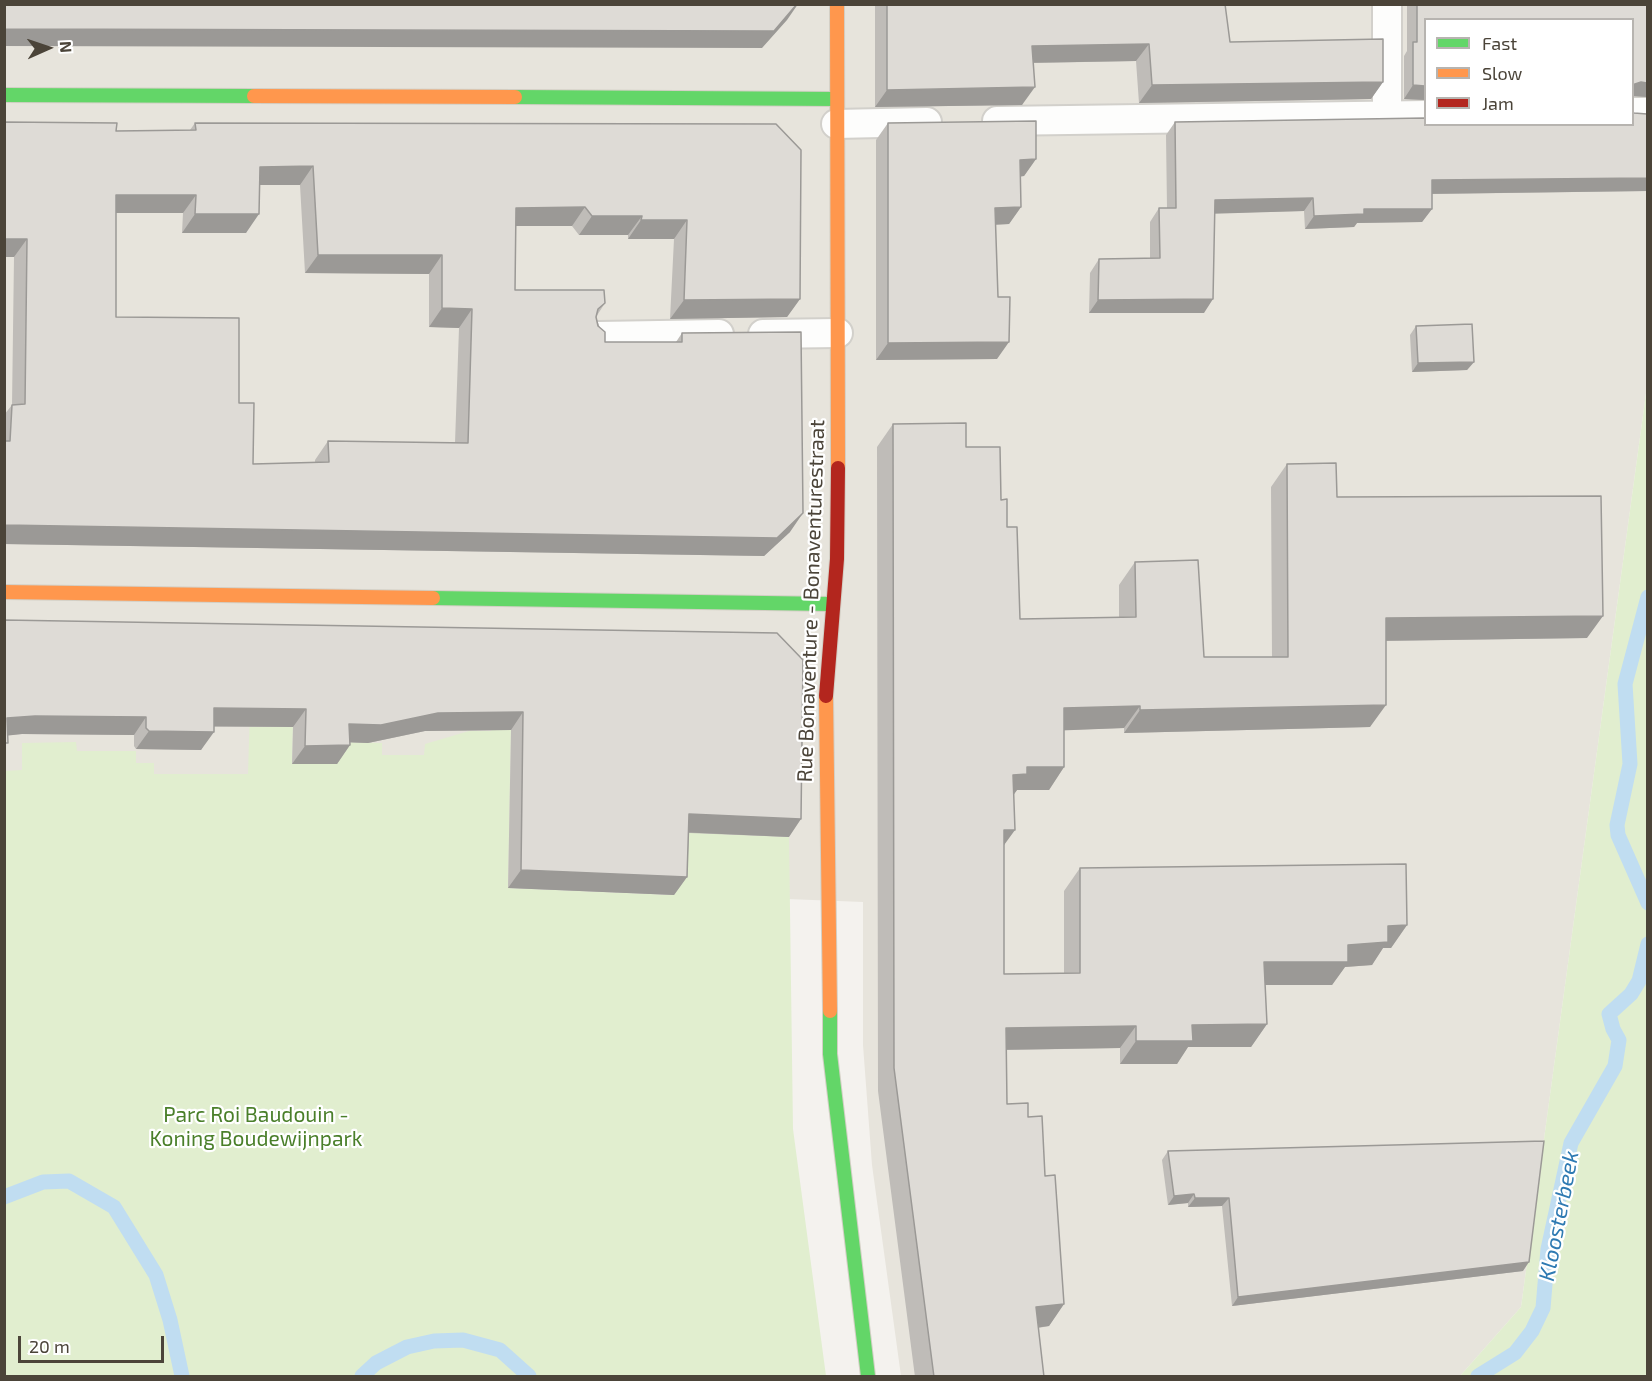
<!DOCTYPE html>
<html>
<head>
<meta charset="utf-8">
<style>
	body { margin:0 }
	#map { position:relative; width:1652px; height:1381px; overflow:hidden; background:#f4f2ee; font-family:"Exo 2",sans-serif }
	canvas { display:block }
	.frame { position:absolute; inset:0; border:6px solid #4b4439; pointer-events:none }
	.legend { position:absolute; left:1424px; top:18px; width:210px; height:108px; box-sizing:border-box; background:#fff; border:2px solid #b7b4b0; margin:0; padding:8px 10px; list-style:none; font-size:18px; color:#4b4439 }
	.legend li { display:flex; align-items:center; gap:12px; height:30px }
	.legend b { width:30px; border:2px solid #b7b4b0 }
	.north { position:absolute; left:18px; top:18px; width:60px; height:60px; -webkit-text-stroke:4px #fff; paint-order:stroke; rotate:87deg; font-size:16px; font-weight:700; line-height:24px; text-align:center; color:#4b4439 }
	.north::after { content:''; display:block; margin:auto; width:21px; height:27px; background:#4b4439; clip-path:polygon(50% 0,100% 100%,50% 72%,0 100%) }
	.scale { position:absolute; left:18px; top:1336px; width:146px; height:27px; box-sizing:border-box; border:3px solid #4b4439; border-top:0; padding-left:8px; font-size:18px; line-height:21px; white-space:nowrap; color:#4b4439; -webkit-text-stroke:4px #fff; paint-order:stroke }
</style>
</head>
<body>
<div id="map">
<canvas width="1652" height="1381"></canvas>
<div class="frame"></div>
<ul class="legend">
<li><b style="height:8px;background:#63d668"></b>Fast</li>
<li><b style="height:8px;background:#ff974d"></b>Slow</li>
<li><b style="height:8px;background:#b3261e"></b>Jam</li>
</ul>
<div class="north">N</div>
<div class="scale">20 m</div>
</div>
<script>
const c = document.querySelector('canvas').getContext('2d');
c.lineJoin = 'round';
function fill(path, color) { c.fillStyle = color; c.fill(path, 'evenodd'); }
const toPath = rows => new Path2D(rows.map(r => 'M' + r).join(''));
function strokePath(path, color, width, dash) { c.strokeStyle = color; c.lineWidth = width; c.lineCap = dash ? 'butt' : 'round'; c.setLineDash(dash || []); c.stroke(path); }
function write(font, color, halo, rows, align = 'center') {
  c.font = font + ' "Exo 2",sans-serif'; c.lineWidth = 4.5; c.setLineDash([]); c.textBaseline = 'middle'; c.strokeStyle = halo; c.fillStyle = color; for (const [text, x, y, turn = 0] of rows) {
    c.save(); c.translate(x, y); c.rotate((+turn || 0) * Math.PI / 180); c.textAlign = isNaN(turn) ? turn : align; if (halo) c.strokeText(text, 0, 0); c.fillText(text, 0, 0); c.restore();
  }
}
const residential = toPath([
	[4,5,1647,5,1647,386,1521,1307,1460,1376,901,1376,872,1165,863,1045,863,902,5,868],
	[1426,20,1632,20,1632,124,1426,124]
]);
const green = toPath([
	[1647,386,1647,1376,1460,1376,1521,1307],
	[250,709,293,721,292,763,337,742,382,743,382,755,424,755,425,744,469,731,491,731,492,723,511,723,508,888,674,895,677,832,789,837,793,1129,826,1376,5,1376,4,771,22,770,22,743,76,742,77,751,136,751,136,763,154,763,154,774,248,774]
]);
const stream = toPath([
	[1648,597,1625,684,1630,764,1617,825,1618,835,1648,903],
	[4,1197,43,1182,69,1181,114,1207,156,1275,170,1320,182,1376],
	[362,1376,376,1363,407,1347,434,1341,463,1340,500,1350,529,1376],
	[1478,1376,1515,1353,1532,1331,1543,1308,1548,1249,1571,1143,1615,1066,1619,1040,1613,1029,1609,1014,1631,994,1639,981,1648,944]
]);
const lane = toPath([
	[1387,4,1387,116],
	[1632,112,1648,112],
	[997,121,1426,115],
	[836,124,927,122],
	[763,334,838,333],
	[599,336,719,334]
]);
const fast = toPath([
	[4,95,254,96],
	[515,97,837,99],
	[433,598,831,604],
	[830,1011,830,1054,868,1376]
]);
const slow = toPath([
	[837,4,838,468],
	[254,96,515,97],
	[4,592,433,598],
	[826,696,830,1011]
]);
const jam = toPath([
	[826,696,837,559,838,468]
]);
const wall = toPath([
	[875,4,1225,4,1230,42,1383,82,1371,99,1139,103,1136,61,1033,63,1022,105,875,107],
	[1407,4,1647,4,1647,97,1632,96,1632,20,1425,20,1425,100,1404,99,1404,56,1407,51],
	[1634,113,1647,114,1647,191,1432,194,1432,209,1422,222,1357,223,1354,227,1305,229,1304,211,1215,213,1204,313,1089,313,1090,273,1099,259,1150,258,1150,222,1159,208,1167,208,1166,135,1175,122,1425,118],
	[4,122,116,131,190,130,195,123,776,124,800,299,787,317,670,319,674,239,628,239,628,235,579,235,572,226,516,226,515,290,605,303,596,317,605,342,676,342,682,333,790,532,764,556,4,544,4,415,12,405,14,257,4,257],
	[260,185,300,185,305,273,429,274,429,327,459,328,455,443,328,441,315,460,315,462,253,464,239,403,116,317,116,213,183,213,182,233,246,233],
	[888,123,1036,159,1024,176,1020,177,1021,207,1009,224,996,225,997,359,876,360,876,140],
	[1416,326,1474,362,1467,370,1412,372,1410,335],
	[893,424,966,447,1001,500,1007,527,1020,619,1119,617,1119,585,1135,562,1204,657,1272,657,1271,487,1287,464,1337,497,1587,638,1386,641,1370,727,1124,733,1124,728,1064,730,1064,767,1049,790,1017,790,1014,794,1004,845,1004,974,1064,973,1064,891,1080,868,1407,925,1391,948,1383,948,1372,965,1345,967,1332,985,1265,985,1267,1024,1251,1047,1188,1047,1177,1064,1120,1064,1120,1048,1007,1050,1007,1104,1028,1117,1045,1176,1064,1304,1049,1326,1038,1328,1044,1377,915,1377,878,1091,877,447],
	[4,620,777,633,789,837,689,833,687,877,674,895,508,888,511,730,425,731,368,743,350,742,350,745,337,764,292,764,293,727,214,727,201,750,136,749,134,746,134,735,22,734,8,735],
	[1168,1151,1523,1271,1232,1306,1222,1206,1188,1207,1188,1203,1168,1205,1162,1160]
]);
const shadedWall = toPath([
	[798,4,787,20,762,48,4,46,4,29],
	[1149,44,1136,61,1020,63,1032,46],
	[1383,82,1371,99,1139,103,1152,85],
	[1641,82,1647,83,1647,97,1632,96,1632,85],
	[1413,85,1425,86,1425,100,1404,99],
	[1035,87,1022,105,875,107,887,90],
	[1036,159,1024,176,1008,177,1020,160],
	[313,166,300,185,247,185,260,167],
	[1647,178,1647,191,1422,194,1432,180],
	[116,195,196,195,183,213,103,213],
	[1313,198,1304,211,1205,214,1215,200],
	[585,207,572,226,503,226,516,208],
	[1021,207,1009,224,983,225,995,208],
	[1364,209,1432,209,1422,222,1357,223,1354,227,1305,229,1314,216],
	[195,214,259,214,246,233,182,233],
	[592,216,642,216,628,235,579,235],
	[641,220,687,220,674,239,628,239],
	[4,239,27,239,14,257,4,257],
	[318,255,442,255,429,274,305,273],
	[800,299,787,317,670,319,684,300],
	[1213,299,1204,313,1089,313,1098,300],
	[442,308,472,309,459,328,429,327],
	[1009,342,997,359,876,360,888,343],
	[1474,362,1467,370,1412,372,1418,363],
	[803,513,790,532,764,556,4,544,4,525],
	[1603,616,1587,638,1370,641,1386,618],
	[1386,705,1370,727,1124,733,1140,710],
	[1140,706,1124,728,1048,731,1064,708],
	[214,708,306,709,293,727,202,726],
	[523,712,511,730,425,731,368,743,337,742,349,724,438,713],
	[35,716,146,717,134,735,22,734,4,736,7,718],
	[149,731,214,732,201,750,136,749],
	[350,745,337,764,292,764,305,746],
	[1027,767,1064,767,1049,790,1017,790,1012,797,1013,775],
	[689,814,801,819,789,837,677,832],
	[1004,830,1015,830,999,852],
	[521,870,687,877,674,895,508,888],
	[1407,925,1391,948,1383,948,1372,965,1345,967,1332,985,1248,985,1264,962,1348,945,1388,926],
	[1267,1024,1251,1047,1188,1047,1177,1064,1120,1064,1136,1041,1192,1025],
	[1136,1026,1120,1048,991,1050,1006,1028],
	[1194,1194,1188,1203,1168,1205,1174,1196],
	[1195,1198,1229,1198,1222,1206,1188,1207],
	[1529,1262,1523,1271,1232,1306,1238,1297],
	[1064,1304,1049,1326,1020,1330,1036,1307]
]);
const building = toPath([
	[4,4,797,4,774,31,4,29,4,4],
	[887,4,1225,4,1230,42,1383,39,1383,82,1152,85,1149,44,1032,46,1035,87,887,90,887,4],
	[1417,4,1647,4,1647,83,1641,82,1632,85,1632,20,1425,20,1425,86,1413,85,1413,42,1417,42,1417,4],
	[1632,112,1634,113,1647,114,1647,178,1432,180,1432,209,1364,209,1364,214,1314,216,1313,198,1215,200,1213,299,1098,300,1099,259,1160,258,1159,208,1176,208,1175,122,1425,118,1425,124,1632,124,1632,112],
	[1036,121,1036,159,1020,160,1021,207,995,208,998,297,1010,297,1009,342,888,343,888,123,1036,121],
	[4,122,117,123,116,131,196,130,195,123,776,124,801,150,800,299,684,300,687,220,641,220,642,216,592,216,585,207,516,208,515,290,604,290,605,303,598,309,596,317,598,326,605,332,605,342,682,342,682,333,801,332,803,513,777,538,4,525,4,441,10,441,12,405,25,404,27,239,4,239,4,122],
	[313,166,318,255,442,255,442,308,472,309,468,443,328,441,329,462,253,464,254,403,239,403,239,318,116,317,116,195,196,195,195,214,259,214,260,167,313,166],
	[1472,324,1474,362,1418,363,1416,326,1472,324],
	[966,423,966,447,1000,447,1001,500,1007,499,1007,527,1017,527,1020,619,1136,617,1135,562,1198,560,1204,657,1288,657,1287,464,1336,463,1337,497,1601,496,1603,616,1386,618,1386,705,1140,710,1140,706,1064,708,1064,767,1027,767,1027,774,1013,775,1015,830,1004,830,1004,974,1080,973,1080,868,1406,864,1407,925,1388,926,1388,942,1348,945,1348,962,1264,962,1267,1024,1192,1025,1193,1041,1136,1041,1136,1026,1006,1028,1007,1104,1028,1103,1028,1117,1042,1116,1045,1176,1055,1175,1064,1304,1036,1307,1044,1377,934,1377,894,1068,893,424,966,423],
	[4,620,777,633,803,660,801,819,689,814,687,877,521,870,523,712,438,713,381,725,349,724,350,745,305,746,306,709,214,708,214,732,149,731,146,728,146,717,35,716,7,718,8,743,4,743,4,620],
	[1544,1141,1529,1262,1238,1297,1229,1198,1195,1198,1194,1194,1174,1196,1168,1151,1544,1141]
]);
const streetNames = [
	["Rue Bonaventure - Bonaventurestraat",811,601,-88]
];
const parkNames = [
	["Parc Roi Baudouin -",256,1115],
	["Koning Boudewijnpark",256,1139]
];
const waterNames = [
	["Kloosterbeek",1559,1216,-79]
];
fill(residential, '#e7e4dc');
fill(green, '#e1eecf');
strokePath(stream, '#c0ddf1', 15);
strokePath(lane, '#d2d0cb', 32);
strokePath(fast, '#d3cfc5', 16);
strokePath(slow, '#d3cfc5', 16);
strokePath(jam, '#d3cfc5', 16);
strokePath(lane, '#fdfdfc', 28);
strokePath(fast, '#63d668', 14);
strokePath(slow, '#ff974d', 14);
strokePath(jam, '#b3261e', 14);
fill(wall, '#bfbcb8');
fill(shadedWall, '#9b9996');
fill(building, '#dedbd6');
strokePath(building, '#9b9996', 1.5);
write('21px', '#4b4439', '#fff', streetNames);
write('21px', '#4a7f2a', '#fff', parkNames);
write('italic 22px', '#2e7ab2', '#fff', waterNames);
</script>
</body>
</html>
